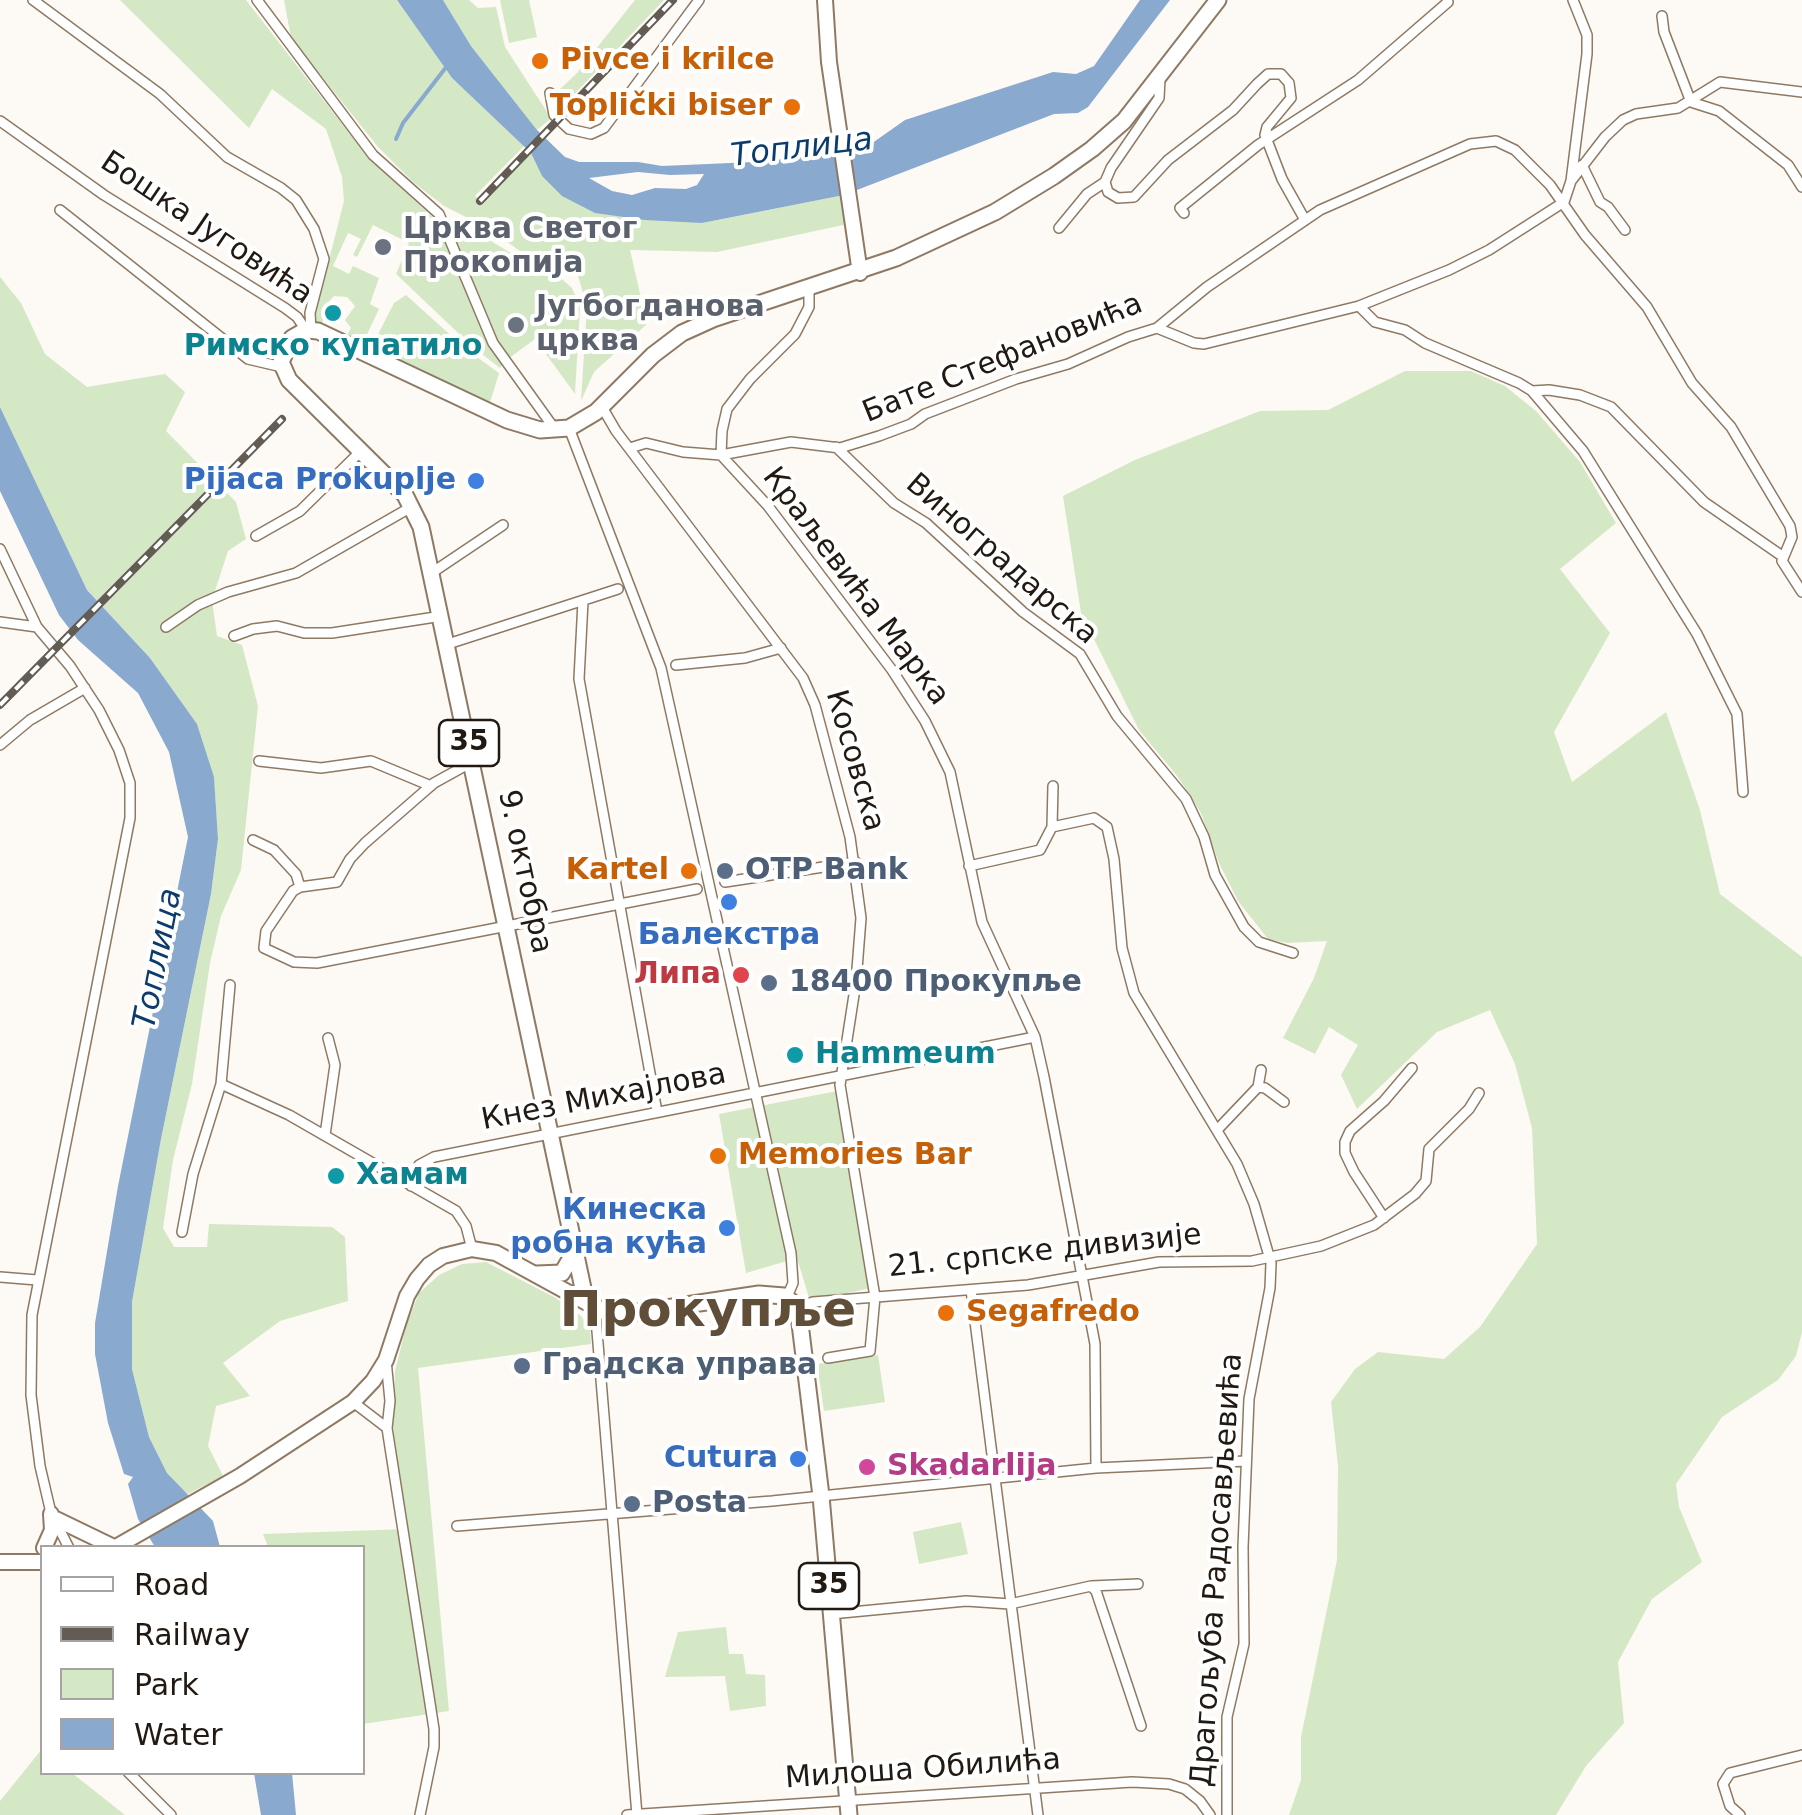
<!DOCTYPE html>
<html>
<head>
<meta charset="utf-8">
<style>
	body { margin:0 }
	#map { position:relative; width:1802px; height:1815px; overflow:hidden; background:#fdf9f4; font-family:"DejaVu Sans",sans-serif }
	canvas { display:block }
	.legend { position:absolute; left:40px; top:1545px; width:325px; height:230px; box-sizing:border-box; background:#fff; border:2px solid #a7a3a0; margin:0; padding:12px 18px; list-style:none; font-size:30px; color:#221a12 }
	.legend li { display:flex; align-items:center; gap:20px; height:50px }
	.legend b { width:50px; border:2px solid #a7a3a0 }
</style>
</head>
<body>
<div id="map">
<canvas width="1802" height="1815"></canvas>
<ul class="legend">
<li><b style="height:12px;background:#fff"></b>Road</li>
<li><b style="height:12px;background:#635c55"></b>Railway</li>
<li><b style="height:28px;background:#d5e8c6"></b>Park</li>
<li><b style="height:28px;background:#89a9cf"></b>Water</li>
</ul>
</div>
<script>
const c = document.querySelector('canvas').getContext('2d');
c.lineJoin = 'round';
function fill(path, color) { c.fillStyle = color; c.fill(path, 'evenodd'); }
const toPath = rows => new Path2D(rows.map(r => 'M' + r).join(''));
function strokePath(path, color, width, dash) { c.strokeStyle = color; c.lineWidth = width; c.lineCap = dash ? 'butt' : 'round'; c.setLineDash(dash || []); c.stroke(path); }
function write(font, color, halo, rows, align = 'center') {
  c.font = font + ' "DejaVu Sans",sans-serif'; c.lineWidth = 8; c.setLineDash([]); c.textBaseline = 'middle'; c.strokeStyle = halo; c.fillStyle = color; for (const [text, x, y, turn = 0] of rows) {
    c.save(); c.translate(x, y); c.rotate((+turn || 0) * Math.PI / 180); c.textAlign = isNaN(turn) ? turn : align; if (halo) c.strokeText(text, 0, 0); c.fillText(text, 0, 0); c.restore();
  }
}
const green = toPath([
	[120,0,246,0,370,160,436,220,444,233,488,344,504,363,500,368,473,347,396,274,409,243,373,225,357,257,353,255,361,239,348,233,333,266,349,274,353,266,379,278,370,304,379,309,361,347,345,339,351,328,345,320,355,306,347,297,334,296,324,307,328,312,320,326,313,323,344,201,342,177,326,129,272,89,249,128],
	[284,0,397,0,452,78,524,146,475,196,483,204,531,153,542,176,702,223,844,195,848,224,717,252,630,250,647,324,594,372,581,401,587,306,578,276,559,263,532,260,490,229,444,206,413,182,378,147,291,38],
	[443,0,469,0,478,8,496,7,505,47,551,118,542,126,537,130,471,46],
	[500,0,529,0,537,37,509,43],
	[635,0,664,0,563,106,558,91,576,74],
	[445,219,476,232,534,267,556,274,572,288,580,307,575,394,535,339,508,359,496,342],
	[0,277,21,303,45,354,87,387,165,374,185,392,166,431,236,502,246,539,228,551,212,600,217,636,242,645,258,706,241,870,221,916,210,963,192,1084,173,1160,163,1228,174,1247,207,1247,209,1224,332,1227,345,1237,348,1301,280,1321,223,1363,250,1396,216,1406,208,1446,223,1476,186,1495,167,1473,149,1437,132,1369,132,1302,161,1139,211,894,218,839,214,778,197,724,150,658,87,590,0,407],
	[406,295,467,350,499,373,489,406,369,352,394,303],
	[1405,371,1471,371,1505,386,1536,411,1580,462,1616,523,1560,569,1610,633,1554,732,1572,782,1666,712,1700,810,1720,894,1802,957,1802,1332,1796,1356,1778,1380,1722,1417,1676,1484,1679,1507,1702,1562,1652,1599,1618,1662,1624,1723,1586,1766,1556,1815,1289,1815,1301,1780,1301,1737,1337,1560,1338,1466,1331,1402,1355,1369,1378,1352,1444,1359,1480,1327,1537,1244,1532,1128,1515,1064,1490,1010,1437,1032,1357,1109,1341,1075,1358,1045,1329,1027,1315,1054,1283,1038,1314,978,1327,941,1287,943,1268,939,1238,901,1219,863,1201,813,1178,777,1139,730,1081,613,1063,496,1135,460,1260,411,1328,410],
	[837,1091,871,1288,810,1301,797,1258,746,1273,719,1114],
	[486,1262,554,1297,581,1316,590,1329,591,1344,418,1368,449,1711,363,1724,362,1548,268,1547,263,1534,407,1529,393,1426,395,1371,407,1323,419,1293,439,1275,462,1264],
	[878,1355,885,1402,824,1411,817,1364],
	[961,1522,968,1554,919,1564,913,1532],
	[726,1627,729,1654,743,1654,746,1674,765,1675,766,1706,730,1711,725,1676,665,1677,678,1632],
	[42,1749,42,1772,72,1773,125,1815,0,1815,0,1801]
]);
const water = toPath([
	[397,0,443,0,471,46,537,130,565,157,579,162,638,162,662,166,753,162,861,151,905,120,1053,72,1076,74,1094,66,1140,0,1170,0,1088,107,1078,113,1054,114,844,195,702,223,645,220,595,213,562,196,542,176,531,153,452,78],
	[638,172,670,175,704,174,697,185,686,189,655,188,632,195,612,191,589,178],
	[0,407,87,590,150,658,197,724,214,777,218,839,211,894,161,1139,132,1302,132,1369,149,1437,167,1473,213,1521,220,1547,155,1547,138,1519,128,1484,133,1477,124,1474,108,1423,95,1354,95,1323,118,1186,188,837,169,752,138,693,78,640,59,615,0,491],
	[254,1773,292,1773,296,1815,261,1815]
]);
const stream = toPath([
	[396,139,403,123,447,66]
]);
const street = toPath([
	[33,0,160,94,227,157,281,188,296,200,314,229,324,259,310,313,311,330],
	[257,0,373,155,439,214,493,343,554,428],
	[1662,16,1664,32,1691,102],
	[1160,78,1159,98,1111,168,1105,182,1108,192,1118,198,1134,197,1168,160,1233,110,1257,84,1268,74,1281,74,1289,83,1291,98,1267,127,1265,135,1282,179,1305,220],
	[550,93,554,115,569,129,591,134,604,128,699,0],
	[1691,102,1719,111,1788,165,1802,187],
	[0,121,104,195,285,308,297,317,306,330],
	[1582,165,1600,202,1608,207,1625,230],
	[1571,181,1605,137,1623,120,1636,114,1678,108,1720,82,1802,92],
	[1564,202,1571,181,1587,54,1587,35,1573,0],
	[60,210,248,359,282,367],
	[1184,213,1180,208,1258,145,1358,80,1448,2],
	[1059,228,1087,194,1105,182],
	[809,288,809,307,795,334,750,379,727,409,722,431,721,455,768,506,892,670,925,721,950,772,982,922,1035,1037,1044,1077,1095,1344,1096,1468],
	[1359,306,1375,322,1405,330,1425,343,1519,383,1532,391,1583,451,1697,634,1737,714,1743,792],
	[1157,328,1194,343,1204,344,1359,306,1449,270,1489,250,1564,202],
	[1532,391,1549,390,1580,395,1611,407,1704,502,1782,556],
	[602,407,616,431,803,678,815,705,850,837,861,918,856,982,840,1085,875,1297,870,1351,828,1358],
	[569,428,661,668,791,1253,793,1283,787,1297],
	[836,447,894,503,926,523,1023,612,1080,654,1117,716,1186,799,1204,837,1215,875,1244,927,1259,942,1293,953],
	[630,448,646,443,683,452,721,455,791,442,840,448,879,436,911,424,925,414,1016,379,1068,364,1128,337,1157,328,1207,287,1320,210,1470,144,1496,141,1515,150,1550,185,1585,235,1647,307,1692,383,1731,427,1790,526,1792,537,1782,561,1802,592],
	[256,536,300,511,361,451],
	[0,549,37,627,70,666,99,710,119,750,130,783,130,818,32,1315,31,1395,40,1466,51,1513,69,1548],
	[433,572,503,525],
	[583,601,579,679,657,1112],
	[0,622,37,627],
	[166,627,198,605,228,592,296,573,413,506],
	[234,636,253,629,277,626,304,633,332,633,442,616],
	[448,644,618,589],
	[676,665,745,658,781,648],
	[0,745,30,720,85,688],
	[259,761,321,768,371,761,431,786],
	[472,762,434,783,365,843,350,859,337,882,300,887,293,891,266,931,264,948,294,962,317,963,697,889],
	[1052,827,1094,818,1107,827,1114,859,1122,948,1134,993,1237,1164,1254,1204,1271,1263,1270,1288,1249,1399,1243,1547,1244,1644,1227,1717,1227,1815],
	[253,840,274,850,296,874,300,887],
	[969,866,1040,850,1052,827,1053,786],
	[725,882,856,862],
	[221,1084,289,1115,456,1211,466,1226,472,1249],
	[1258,1087,1261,1070],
	[1218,1129,1258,1087,1265,1088,1284,1102],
	[325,1135,335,1065,328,1038],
	[411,1186,419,1165,434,1157,1035,1037],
	[1384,1218,1354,1172,1345,1153,1345,1142,1350,1131,1384,1101,1412,1068],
	[182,1232,193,1174,221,1084,230,985],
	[0,1277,37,1280],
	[971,1290,1038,1815],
	[595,1307,637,1815],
	[798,1307,813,1302,1028,1285,1159,1262,1252,1261,1321,1246,1374,1225,1415,1194,1426,1181,1429,1149,1469,1109,1479,1093],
	[386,1360,390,1401,387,1428,434,1729,434,1747,420,1815],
	[353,1402,387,1428],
	[457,1526,772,1501,1096,1468,1246,1461],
	[1091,1586,1096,1591,1141,1726],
	[831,1614,966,1601,1010,1604,1091,1586,1138,1584],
	[128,1772,171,1815],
	[627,1815,1132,1782,1169,1784,1185,1789,1200,1801,1210,1815],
	[1740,1815,1730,1806,1723,1784,1730,1773,1802,1755]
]);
const secondary = toPath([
	[825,0,829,62,860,273],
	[56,1519,116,1548],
	[44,1548,52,1530,51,1514],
	[114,1548,240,1476,353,1402,373,1381,386,1360,407,1296,417,1279,429,1265,443,1256,472,1249,496,1253,591,1305],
	[0,1562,42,1562]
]);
const primary = toPath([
	[537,1274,562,1273,575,1251],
	[849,1815,821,1496,798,1307,784,1296,759,1294,613,1316,595,1307,584,1293,421,527,405,495,289,380,281,362,292,338,306,330,318,331,507,420,540,430,569,428,596,412,653,355,682,333,713,319,896,258,995,212,1054,176,1092,149,1124,121,1218,0]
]);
const rail = toPath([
	[480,201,673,0],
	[0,705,282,419]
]);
const markers = [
	[540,61,10,"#e8710a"],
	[792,107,10,"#e8710a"],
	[383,247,10,"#6b7280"],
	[333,313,10,"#0f9aa8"],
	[516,325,10,"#6b7280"],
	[476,481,10,"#3f7fe0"],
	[689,871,10,"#e8710a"],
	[725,871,10,"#5c6f8a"],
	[729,902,10,"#3f7fe0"],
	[741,975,10,"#e0444e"],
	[769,983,10,"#5c6f8a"],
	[795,1055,10,"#0f9aa8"],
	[718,1156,10,"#e8710a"],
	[336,1176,10,"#0f9aa8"],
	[727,1228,10,"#3f7fe0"],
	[946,1313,10,"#e8710a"],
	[522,1366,10,"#5c6f8a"],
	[798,1459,10,"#3f7fe0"],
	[867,1467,10,"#d1479c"],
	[632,1504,10,"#5c6f8a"]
];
const shields = [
	[469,743,60],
	[829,1586,60]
];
const shieldNames = [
	["35",469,743],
	["35",829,1586]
];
const foodNames = [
	["Pivce i krilce",560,61],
	["Toplički biser",772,107,"right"],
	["Kartel",669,871,"right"],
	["Memories Bar",738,1156],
	["Segafredo",966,1313]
];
const streetNames = [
	["Бошка Југовића",206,229,34],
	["Бате Стефановића",1003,359,-22],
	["Виноградарска",1001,560,41],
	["Краљевића Марка",855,587,53],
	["Косовска",854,761,74],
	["9. октобра",524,872,78],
	["Кнез Михајлова",604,1098,-11],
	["21. српске дивизије",1045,1252,-6],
	["Драгољуба Радосављевића",1218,1570,-86],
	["Милоша Обилића",923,1770,-4]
];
const worshipNames = [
	["Црква Светог",403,230],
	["Прокопија",403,264],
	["Југбогданова",536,308],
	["црква",536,342]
];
const cultureNames = [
	["Римско купатило",333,347,"center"],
	["Hammeum",815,1055],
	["Хамам",356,1176]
];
const shopNames = [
	["Pijaca Prokuplje",456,481],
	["Балекстра",729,936,"center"],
	["Кинеска",707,1211],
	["робна кућа",707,1245],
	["Cutura",778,1459]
];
const serviceNames = [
	["OTP Bank",745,871],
	["18400 Прокупље",789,983],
	["Градска управа",542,1366],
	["Posta",652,1504]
];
const healthNames = [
	["Липа",721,975]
];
const hotelNames = [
	["Skadarlija",887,1467]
];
const waterNames = [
	["Топлица",802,149,-7],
	["Топлица",159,959,-79]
];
const townNames = [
	["Прокупље",708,1313]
];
fill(green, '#d5e8c6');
fill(water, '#89a9cf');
strokePath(stream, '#89a9cf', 4);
strokePath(street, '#8e7a64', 12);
strokePath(secondary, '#8e7a64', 18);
strokePath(primary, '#8e7a64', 19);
strokePath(street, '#fff', 9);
strokePath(secondary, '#fff', 14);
strokePath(primary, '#fff', 15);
strokePath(rail, '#635c55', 8);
strokePath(rail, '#fff', 4, [11]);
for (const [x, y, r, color] of markers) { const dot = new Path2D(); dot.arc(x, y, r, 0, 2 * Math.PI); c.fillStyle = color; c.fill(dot); strokePath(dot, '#fff', 4); }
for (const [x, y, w] of shields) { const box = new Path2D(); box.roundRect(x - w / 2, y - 23, w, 46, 8); c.fillStyle = '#fff'; c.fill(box); strokePath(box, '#221a12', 2.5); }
write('bold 28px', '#221a12', null, shieldNames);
write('bold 30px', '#c56008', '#fff', foodNames, 'left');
write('30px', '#221a12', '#fff', streetNames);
write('bold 30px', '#5b616d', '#fff', worshipNames, 'left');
write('bold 30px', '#0d838f', '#fff', cultureNames, 'left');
write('bold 30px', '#366cbe', '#fff', shopNames, 'right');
write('bold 30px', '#4e5e75', '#fff', serviceNames, 'left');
write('bold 30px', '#be3a42', '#fff', healthNames, 'right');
write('bold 30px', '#b23c85', '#fff', hotelNames, 'left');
write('italic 32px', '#0c3c6c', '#fff', waterNames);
write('bold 50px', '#604e39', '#fff', townNames);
</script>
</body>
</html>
